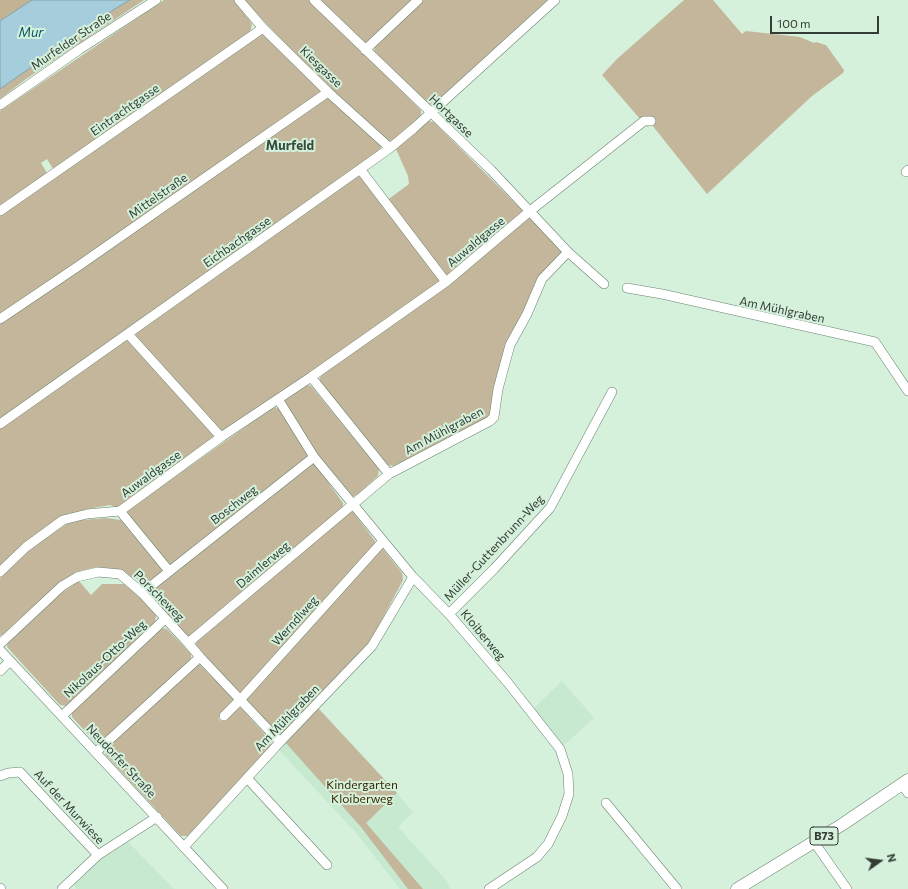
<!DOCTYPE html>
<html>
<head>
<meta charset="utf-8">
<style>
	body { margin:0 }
	#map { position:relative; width:908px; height:889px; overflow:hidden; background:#d5f1dc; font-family:Commissioner,sans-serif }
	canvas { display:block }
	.north { position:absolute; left:860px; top:841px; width:40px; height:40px; -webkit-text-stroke:3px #d5f1dc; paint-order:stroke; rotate:76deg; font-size:11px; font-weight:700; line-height:16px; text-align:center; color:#333d35 }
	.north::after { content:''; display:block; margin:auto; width:14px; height:18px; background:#333d35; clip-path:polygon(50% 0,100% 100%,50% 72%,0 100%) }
	.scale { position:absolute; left:770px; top:16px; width:109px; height:18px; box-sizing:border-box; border:2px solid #333d35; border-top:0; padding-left:5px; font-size:12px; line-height:14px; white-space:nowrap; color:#333d35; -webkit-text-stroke:3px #d5f1dc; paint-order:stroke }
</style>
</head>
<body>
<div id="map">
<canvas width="908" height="889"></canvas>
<div class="north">N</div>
<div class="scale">100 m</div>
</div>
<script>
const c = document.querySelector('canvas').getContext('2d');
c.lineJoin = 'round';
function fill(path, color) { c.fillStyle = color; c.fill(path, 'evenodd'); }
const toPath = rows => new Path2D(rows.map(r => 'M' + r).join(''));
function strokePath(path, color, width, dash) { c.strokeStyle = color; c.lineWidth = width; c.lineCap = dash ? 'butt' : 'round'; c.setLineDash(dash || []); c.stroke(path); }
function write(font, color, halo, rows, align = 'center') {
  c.font = font + ' Commissioner,sans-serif'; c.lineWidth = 4; c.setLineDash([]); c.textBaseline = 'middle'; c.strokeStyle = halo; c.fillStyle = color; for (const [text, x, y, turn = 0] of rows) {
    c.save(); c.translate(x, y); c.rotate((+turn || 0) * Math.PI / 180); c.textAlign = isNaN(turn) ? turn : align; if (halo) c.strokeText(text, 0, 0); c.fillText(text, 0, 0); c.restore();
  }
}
const built = toPath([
	[562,681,594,718,563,746,533,709],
	[318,708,397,793,413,812,398,827,445,879,451,889,400,889,357,834,279,750],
	[128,842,174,889,77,889,72,884,100,860]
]);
const green = toPath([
	[130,0,144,0,26,79,0,99,0,89,113,10],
	[164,0,235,0,252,24,250,33,53,169,47,159,41,163,47,173,0,205,0,111],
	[244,0,310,0,421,110,421,115,393,140,387,141,298,57],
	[321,0,414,0,367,45],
	[423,0,548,0,433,105,428,104,374,51,376,45],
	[684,0,713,0,742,34,746,31,800,37,814,43,816,42,826,45,844,70,843,73,812,96,707,194,652,125,647,127,602,75,618,58],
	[262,33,321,88,321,92,0,315,0,214],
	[327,96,381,146,380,150,0,418,0,323],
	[428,121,434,122,522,210,522,214,447,276,440,272,386,201,409,184,408,176,396,149],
	[358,176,362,177,440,281,225,432,219,430,135,337,136,333],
	[529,216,561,248,561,253,526,308,488,418,396,466,385,465,319,383,321,374],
	[125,340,128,341,214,435,214,439,117,508,110,505,88,509,62,517,0,569,0,428],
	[306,385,311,386,379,469,378,476,357,495,351,497,316,453,285,405,285,400],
	[274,407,280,409,309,455,308,459,173,564,167,564,126,515,127,510],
	[311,464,315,464,343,503,343,508,191,637,185,636,149,597,150,589],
	[347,511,353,512,375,541,375,545,243,693,239,693,196,645,197,639],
	[106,518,121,520,162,568,163,573,152,582,132,578,117,569,97,567,80,571,61,581,3,635,0,636,0,578,32,547,71,521],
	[380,549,383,549,402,573,403,580,369,644,285,734,276,734,247,702,247,698],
	[79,581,91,595,102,584,126,584,156,615,155,622,67,706,60,705,7,647,8,641,57,596],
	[161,628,167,629,191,654,191,660,101,743,96,743,72,717,72,712],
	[196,665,200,665,234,699,234,701,218,718,221,721,235,708,241,708,271,741,272,747,188,836,181,836,105,754,106,747],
	[318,708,397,793,366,823,423,889,408,889,361,827,286,743]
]);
const forest = toPath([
	[0,0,32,0,0,21]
]);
const water = toPath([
	[32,0,130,0,113,10,0,89,0,21,32,0]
]);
const minor = toPath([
	[239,0,263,28,328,92,390,148],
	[314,0,491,170,568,252],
	[365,50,418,0],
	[0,105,80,49,156,0],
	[360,169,446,282],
	[906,172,908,170],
	[0,211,263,28],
	[627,288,662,294,875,342,908,391],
	[0,319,77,267,328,92],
	[128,334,221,437],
	[311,377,389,474],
	[278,399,314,457,413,577,449,614,508,683,560,749,568,774,569,794,562,816,548,844,537,857,489,889],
	[0,424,390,148,413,129,555,0],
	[120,511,169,571],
	[0,572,26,547,63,520,87,514,120,511,221,437,311,377,446,282,530,211,644,121,651,121],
	[142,593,314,457],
	[449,614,494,569,550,508,612,392],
	[188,643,389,474,490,421,494,417,498,389,510,345,527,314,542,279,568,252,604,284],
	[0,644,62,586,77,577,98,572,120,574,142,593,188,643,200,657,280,742],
	[0,650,223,889],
	[0,671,10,661],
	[62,716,165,619],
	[224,716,240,700,383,541],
	[96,752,200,657],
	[0,776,8,773,20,772,98,855],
	[247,778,327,865],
	[902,784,908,793],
	[606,803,677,889],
	[814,842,847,889],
	[184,847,280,742,372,646,413,577],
	[0,888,1,889],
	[62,889,98,855,157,817]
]);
const major = toPath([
	[737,889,843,824,908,780]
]);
const shields = [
	[824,836,28]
];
const shieldNames = [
	["B73",824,836]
];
const streetNames = [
	["Murfelder Straße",71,41,-34],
	["Kiesgasse",321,67,44],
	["Eintrachtgasse",125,110,-35],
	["Hortgasse",451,116,44],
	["Mittelstraße",158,196,-35],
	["Eichbachgasse",237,242,-35],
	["Auwaldgasse",476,242,-40],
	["Am Mühlgraben",782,310,12],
	["Am Mühlgraben",444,431,-28],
	["Auwaldgasse",151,474,-36],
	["Boschweg",234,505,-38],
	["Müller-Guttenbrunn-Weg",494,548,-47],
	["Daimlerweg",263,565,-40],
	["Porscheweg",159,596,45],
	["Werndlweg",295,621,-48],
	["Kloiberweg",483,635,50],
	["Nikolaus-Otto-Weg",105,659,-43],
	["Am Mühlgraben",287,718,-46],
	["Neudorfer Straße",121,761,47],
	["Auf der Murwiese",69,807,47]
];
const parkNames = [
	["Kindergarten",362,785],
	["Kloiberweg",362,799]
];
const waterNames = [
	["Mur",31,33]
];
const neighbourhoodNames = [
	["Murfeld",290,146]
];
fill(built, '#c6e9cf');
fill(green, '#c4b69a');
fill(forest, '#c3b395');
fill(water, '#a6cddb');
strokePath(water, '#84a2a9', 1);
strokePath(minor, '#69816f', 10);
strokePath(major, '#69816f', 13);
strokePath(minor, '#fff', 9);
strokePath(major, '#fff', 12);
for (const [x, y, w] of shields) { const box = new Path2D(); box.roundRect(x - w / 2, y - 9, w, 18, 3); c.fillStyle = '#d5f1dc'; c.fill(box); strokePath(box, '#333d35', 1); }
write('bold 11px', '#333d35', null, shieldNames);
write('12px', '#333d35', '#d5f1dc', streetNames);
write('12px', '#392800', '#d5f1dc', parkNames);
write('italic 13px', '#045469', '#d5f1dc', waterNames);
write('bold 13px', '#364d3d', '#d5f1dc', neighbourhoodNames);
</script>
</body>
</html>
